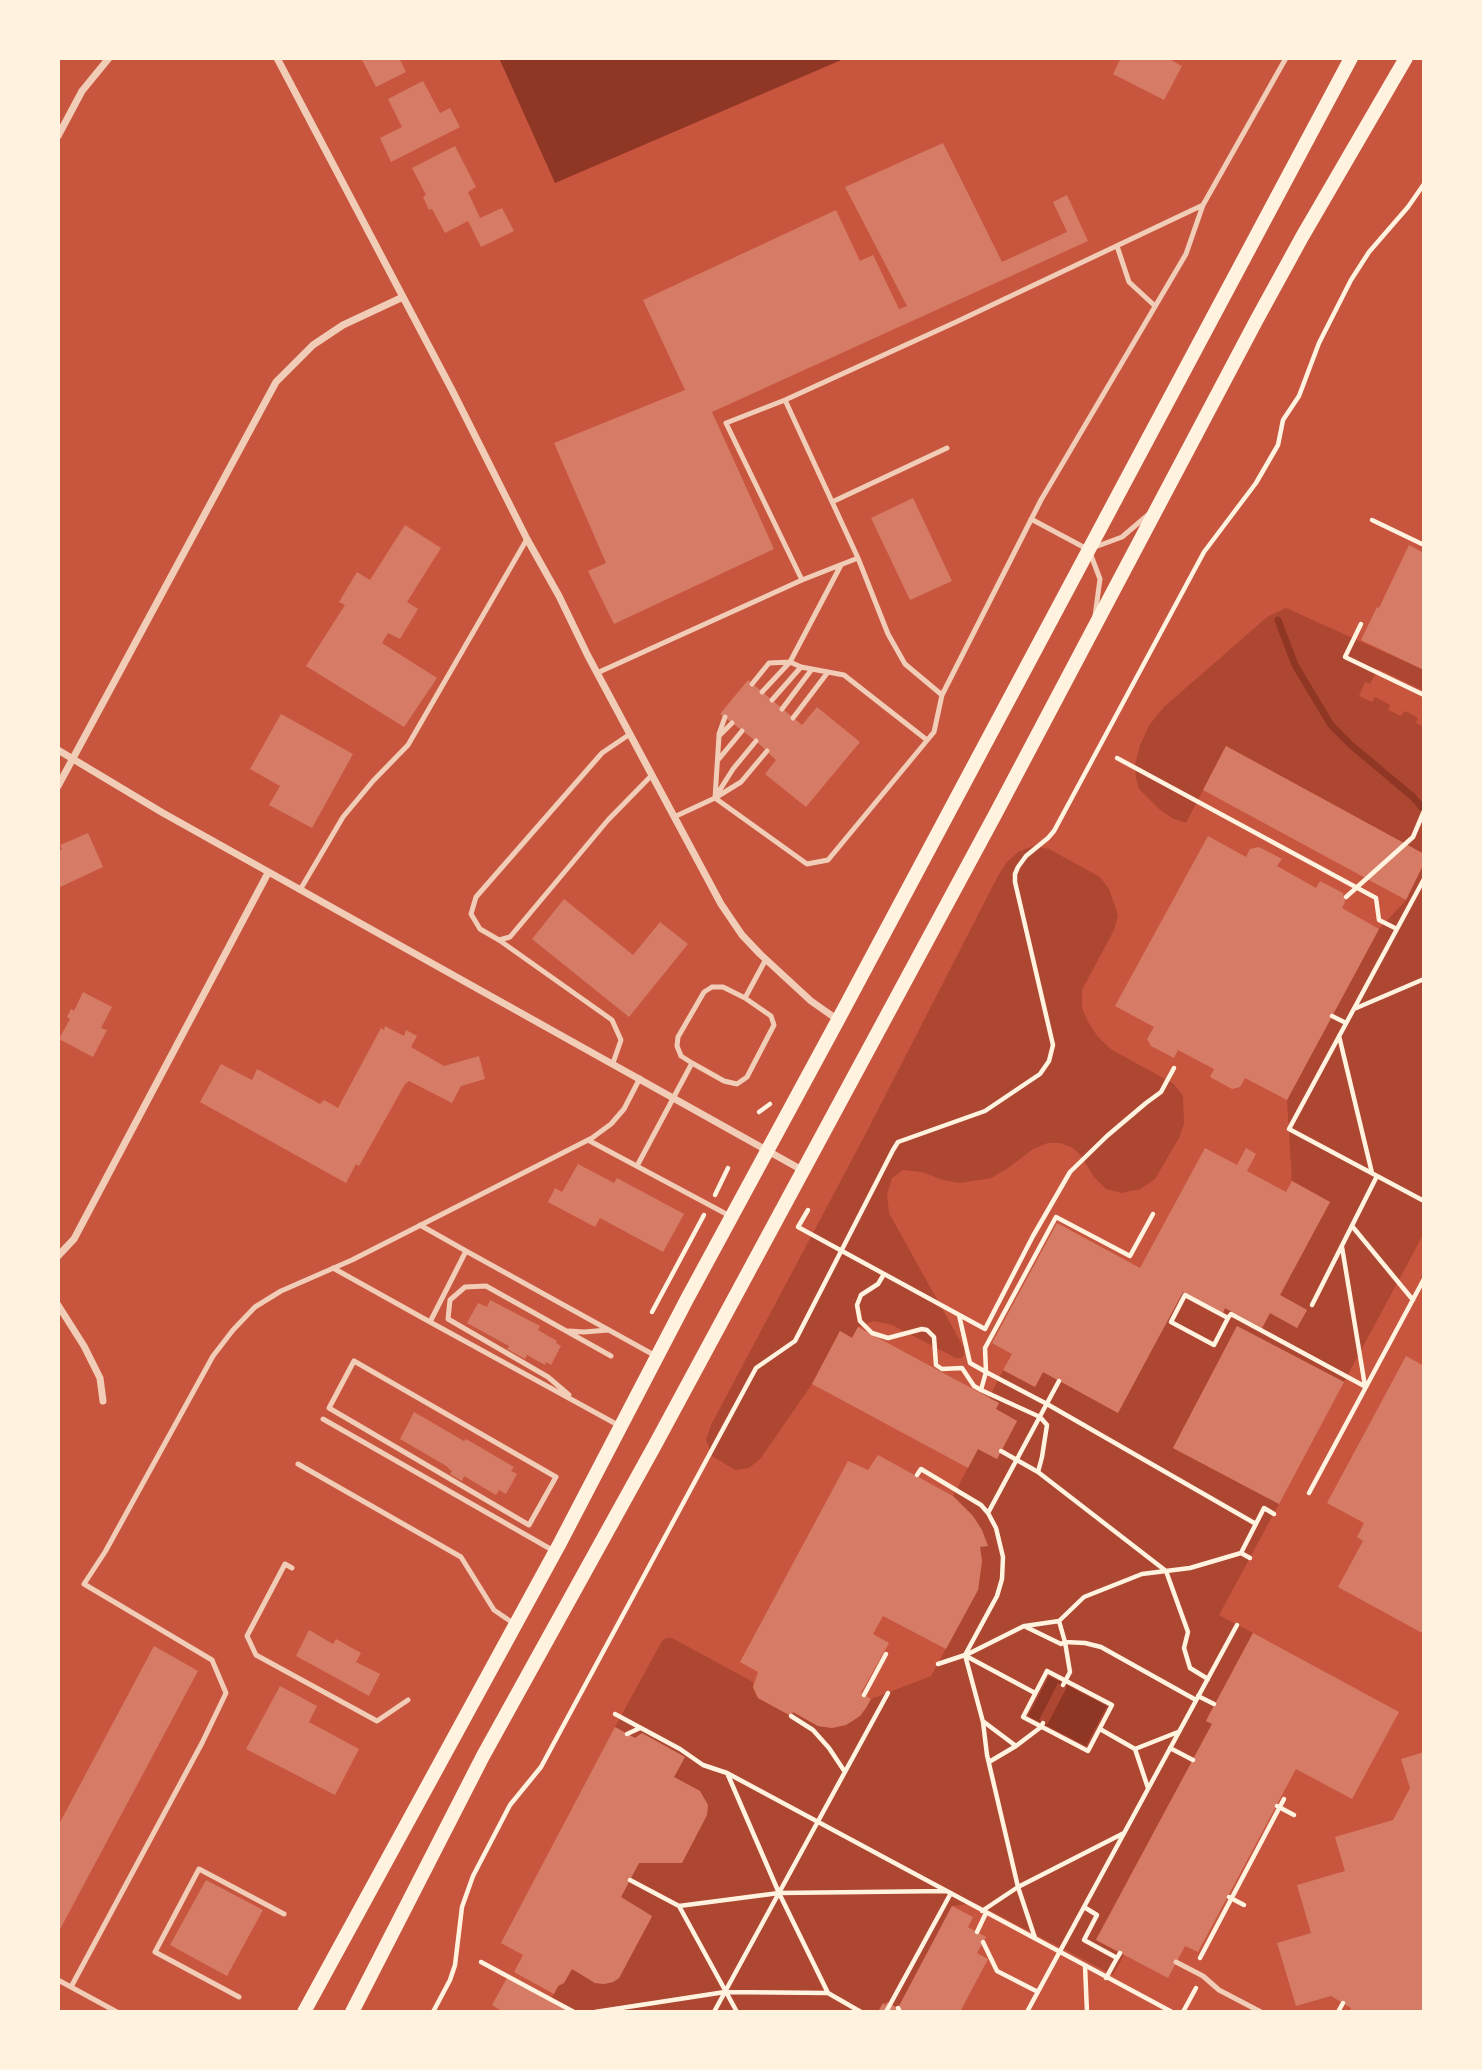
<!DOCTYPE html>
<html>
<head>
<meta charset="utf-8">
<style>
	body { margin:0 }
	#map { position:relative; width:1482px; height:2070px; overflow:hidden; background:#c8553d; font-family:Mulish,sans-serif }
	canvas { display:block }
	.frame { position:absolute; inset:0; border:60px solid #fff3e0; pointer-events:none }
</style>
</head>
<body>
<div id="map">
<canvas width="1482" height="2070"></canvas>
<div class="frame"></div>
</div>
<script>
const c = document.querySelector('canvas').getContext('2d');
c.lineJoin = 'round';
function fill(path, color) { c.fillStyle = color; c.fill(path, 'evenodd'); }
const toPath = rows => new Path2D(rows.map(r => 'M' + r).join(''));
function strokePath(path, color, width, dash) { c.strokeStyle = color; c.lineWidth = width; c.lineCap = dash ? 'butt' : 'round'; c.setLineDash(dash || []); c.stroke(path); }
const green = toPath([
	[1286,608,1424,670,1424,691,1378,669,1370,684,1365,682,1359,696,1372,702,1375,697,1390,705,1388,710,1401,716,1405,711,1418,718,1416,723,1424,727,1424,854,1226,746,1186,823,1172,818,1159,809,1139,789,1136,778,1135,765,1140,745,1150,724,1164,707,1267,617],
	[1033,846,1049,849,1100,877,1109,889,1118,915,1114,930,1082,990,1082,1008,1088,1022,1098,1037,1112,1050,1174,1084,1183,1096,1184,1124,1179,1138,1155,1179,1140,1189,1122,1193,1106,1189,1094,1177,1081,1156,1073,1148,1060,1143,1048,1143,1033,1149,1007,1169,991,1178,960,1183,943,1180,922,1172,903,1170,892,1178,887,1194,889,1213,964,1348,964,1356,961,1358,956,1358,892,1325,874,1321,858,1327,852,1338,840,1331,812,1384,761,1458,749,1468,735,1470,712,1456,706,1440,711,1425,865,1135,999,874,1007,862,1018,852],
	[1424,863,1424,1233,1344,1382,1237,1326,1173,1448,1279,1504,1219,1615,1253,1633,1206,1720,1212,1724,1096,1939,1124,1955,1113,1975,975,1903,952,1906,898,2008,883,2003,878,2012,569,2012,550,2002,558,1986,564,1983,572,1969,595,1983,604,1984,613,1982,619,1978,652,1917,621,1897,639,1863,682,1863,707,1815,707,1804,700,1791,674,1777,684,1758,635,1738,615,1727,662,1641,666,1638,672,1638,753,1682,754,1691,758,1698,791,1716,793,1712,818,1726,832,1728,851,1722,860,1716,871,1699,931,1676,978,1590,982,1561,973,1516,953,1496,978,1449,997,1459,1017,1421,996,1409,989,1398,1003,1370,1035,1387,1043,1372,1064,1383,1183,1292,1223,1313,1225,1308,1262,1328,1270,1313,1297,1327,1307,1310,1280,1295,1330,1202,1292,1181,1287,1100,1379,929,1406,900]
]);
const water = toPath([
	[499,58,846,58,555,183],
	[1049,1676,1107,1706,1086,1746,1028,1716],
	[1058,1683,1067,1687,1047,1725,1039,1720]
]);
const stream = toPath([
	[1278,620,1295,665,1331,725,1351,745,1413,797,1424,810]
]);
const building = toPath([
	[361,58,399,58,406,72,376,87],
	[1121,58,1167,58,1182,66,1164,100,1113,74],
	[423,81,440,113,450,108,460,127,391,162,380,138,402,127,388,99],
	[943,143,1002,262,1067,232,1053,202,1067,195,1088,241,712,412,774,549,614,624,588,571,606,563,554,443,685,390,643,300,836,210,860,261,873,255,899,309,905,307,907,306,845,187],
	[455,146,476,187,468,192,480,218,502,208,514,231,481,247,468,221,445,233,432,209,429,210,423,197,426,195,412,168],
	[913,498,952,581,910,600,871,518],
	[405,525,441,548,407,602,418,609,400,639,388,633,382,643,437,678,404,727,306,666,345,605,339,602,357,572,370,580],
	[1409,545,1424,553,1424,670,1361,640,1377,607,1379,608],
	[748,680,802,725,817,707,860,742,806,807,765,774,776,760,756,741,720,714],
	[281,714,353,754,312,828,269,805,280,786,250,769],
	[1226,746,1424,854,1424,863,1406,900,1203,790],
	[88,833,103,867,58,888,58,851,62,849,60,845],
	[1208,836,1246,857,1250,849,1259,847,1282,859,1277,866,1316,888,1320,881,1343,893,1345,902,1342,908,1379,929,1287,1100,1245,1078,1240,1087,1232,1089,1210,1077,1214,1069,1178,1050,1174,1058,1151,1046,1147,1039,1154,1027,1115,1006],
	[564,899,633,955,660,922,688,944,629,1017,532,939],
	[83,992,112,1007,101,1028,107,1030,93,1057,59,1039,70,1019,67,1017,71,1009,74,1011],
	[385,1026,404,1036,406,1030,417,1036,411,1047,444,1066,479,1056,485,1079,461,1086,452,1103,409,1081,405,1084,359,1166,356,1164,346,1183,200,1102,221,1064,252,1080,257,1069,320,1104,324,1100,338,1108,381,1028,384,1030],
	[1205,1148,1237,1165,1246,1148,1256,1154,1247,1171,1286,1192,1292,1181,1330,1202,1280,1295,1307,1310,1297,1328,1270,1313,1262,1328,1225,1308,1223,1313,1183,1292,1118,1413,1043,1372,1035,1387,1003,1370,1012,1354,992,1343,1057,1223,1140,1268],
	[578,1164,614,1183,617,1178,684,1214,663,1252,600,1218,595,1227,548,1202,555,1188,562,1192],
	[490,1300,540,1326,538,1330,557,1341,556,1343,561,1346,551,1365,546,1362,545,1365,527,1355,525,1359,507,1349,509,1346,467,1323,478,1303,487,1307],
	[1237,1326,1344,1382,1279,1504,1173,1448],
	[858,1327,999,1403,996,1409,1017,1421,997,1459,978,1449,968,1468,812,1384,840,1331,852,1338],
	[1406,1356,1424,1366,1424,1634,1338,1587,1363,1541,1357,1537,1364,1523,1327,1503],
	[414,1412,464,1441,466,1439,514,1467,511,1471,517,1474,506,1494,499,1490,496,1495,464,1476,462,1481,450,1474,452,1471,448,1468,448,1467,400,1439],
	[878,1455,953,1496,973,1516,982,1530,988,1546,980,1547,982,1561,978,1590,946,1649,883,1616,873,1634,889,1643,861,1693,871,1699,866,1708,860,1716,846,1725,832,1728,818,1726,793,1712,791,1716,758,1698,753,1687,758,1672,740,1662,848,1461,868,1470],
	[309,1630,333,1644,336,1639,361,1653,356,1662,380,1674,369,1696,296,1656],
	[1253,1633,1399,1712,1352,1799,1296,1769,1198,1952,1185,1946,1168,1978,1096,1940,1212,1724,1206,1721],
	[154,1646,198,1671,58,1933,58,1826],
	[280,1686,317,1706,309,1722,359,1749,335,1795,246,1749],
	[615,1727,635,1738,642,1733,685,1757,674,1777,700,1791,708,1805,707,1815,682,1863,639,1863,621,1897,652,1916,619,1978,613,1982,604,1984,595,1983,572,1969,564,1983,558,1986,554,1994,514,1972,523,1955,501,1943],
	[1424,1752,1424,2012,1352,2012,1350,2011,1351,2008,1331,1996,1296,2006,1277,1943,1311,1933,1297,1885,1345,1871,1335,1837,1393,1820,1410,1788,1401,1759],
	[206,1880,263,1910,227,1976,170,1945],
	[952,1906,973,1917,968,1927,986,1937,977,1953,988,1959,960,2012,878,2012,883,2003,886,2005,887,2002,898,2008],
	[507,1978,569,2012,498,2012,500,2010,492,2005]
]);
const path = toPath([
	[1372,520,1424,545],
	[1361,624,1345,657,1424,695],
	[1117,758,1376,898,1379,920,1397,929],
	[1424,879,1289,1129,1424,1201],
	[1346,897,1413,837,1424,811],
	[1354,1009,1424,979],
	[1332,1016,1346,1023],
	[1339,1036,1372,1173],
	[759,1112,770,1104],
	[715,1195,728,1168],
	[808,1210,798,1227,985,1329,1033,1236,1070,1172,1107,1136,1146,1103,1161,1092,1174,1068],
	[1352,1226,1413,1300],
	[1342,1247,1365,1386],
	[884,1274,878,1284,861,1295,857,1305,860,1321,872,1333,888,1338,922,1329,927,1330,934,1337,936,1365,942,1369,962,1368,974,1386,981,1390,986,1372,1047,1404,1256,1524],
	[1312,1305,1377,1176],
	[652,1312,704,1215],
	[959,1315,970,1363,986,1372],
	[1228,1318,1214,1345,1171,1322,1185,1295,1228,1318,1231,1314,1366,1387],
	[986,1372,985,1348,1056,1217,1130,1256,1153,1214],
	[981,1390,1040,1417,1047,1425,1042,1457,1038,1472,1001,1451],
	[1038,1472,1166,1571,1188,1632,1184,1648,1190,1668,1208,1679],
	[917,1475,921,1469,981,1505,988,1513,996,1528,1003,1557,1002,1579,997,1596,965,1655,938,1664],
	[1309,1493,1424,1279],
	[988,1513,1059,1381],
	[1241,1553,1264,1508,1274,1514],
	[1059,1621,1065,1642,1070,1672,1063,1685],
	[1025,1626,1059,1621,1084,1597,1142,1574,1190,1568,1241,1553,1250,1558],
	[965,1655,983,1722,987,1755,1018,1887,1035,1938],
	[966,1655,1024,1626,1061,1644,1065,1642,1085,1643,1101,1647,1196,1700],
	[966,1656,1035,1693],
	[1047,1671,1112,1705,1088,1751,1023,1717,1047,1671],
	[864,1695,886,1654],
	[1198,1696,1214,1704],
	[615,1714,680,1749,703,1765,727,1773,1172,2012],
	[791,1716,813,1730,829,1748,845,1772],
	[984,1722,1016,1746],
	[1100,1729,1135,1749,1178,1732],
	[627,1734,640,1728],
	[1170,1748,1193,1760],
	[1135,1749,1148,1788],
	[989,1762,1016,1746,1041,1727,1043,1723],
	[728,1775,779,1893,828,1993],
	[1277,1806,1294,1815],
	[630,1880,679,1906,737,2012],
	[1229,1897,1244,1905],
	[679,1906,779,1893,947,1891],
	[1084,1907,1097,1915,1084,1940,1117,1958,1120,1953],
	[982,1911,1018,1887,1124,1833],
	[977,1932,986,1913],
	[983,1942,997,1971,1038,1992],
	[1200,1958,1284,1799],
	[481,1962,574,2012],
	[1085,1966,1087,2012],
	[1106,1978,1117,1958],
	[898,2008,900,2012],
	[433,2012,450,1980,455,1965,462,1907,473,1876,510,1805,541,1767,756,1368,795,1341,893,1150,898,1142,985,1111,1040,1074,1049,1061,1053,1045,1015,882,1015,874,1018,867,1026,856,1048,838,1054,831,1204,552,1256,483,1278,445,1283,420,1299,396,1319,343,1351,280,1369,252,1408,207,1424,184],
	[595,2012,725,1992,828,1993,861,2012],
	[714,2012,888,1693],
	[886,2012,951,1893],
	[1027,2012,1237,1625],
	[1183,2012,1196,1988],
	[1338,2012,1343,2003]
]);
const service = toPath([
	[1117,246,1129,282,1155,306],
	[785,400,726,423,802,580],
	[832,502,947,448],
	[1031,519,1089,550,1100,579,1095,616],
	[1095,547,1122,537,1149,514],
	[858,558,888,634,905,664,942,695,1041,500,1186,254,1203,205],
	[597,673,802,580,858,558,785,400,956,322,1203,205,1286,58],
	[752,684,769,663,790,662,841,565],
	[762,692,790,662,801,667,844,675,927,740],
	[772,700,801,667],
	[782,709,812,669],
	[793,718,828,672],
	[630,734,602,753,476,897,471,914,480,929,499,940,510,937,608,820,652,775],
	[719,734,725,717],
	[718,760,742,731],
	[716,796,733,769,756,741],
	[715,798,719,736,732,723],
	[715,798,741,782,767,751],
	[674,817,715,798,807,864,828,860,934,732,942,695],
	[300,890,343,817,373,781,408,745,527,539],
	[499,940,612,1020,621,1040,613,1063],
	[712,987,723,987,745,998,771,1016,774,1025,747,1077,737,1084,724,1081,692,1063,681,1056,677,1046,678,1037,704,992,712,987],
	[745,998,766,959],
	[588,1140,730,1216],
	[637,1166,692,1063],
	[420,1225,466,1251],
	[333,1268,430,1322],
	[569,1331,584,1332,608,1330],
	[354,1361,556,1477,529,1525,329,1408,354,1361],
	[569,1395,548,1377,448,1319,450,1300,465,1287,486,1286,611,1356],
	[323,1419,554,1551],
	[618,1425,430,1322,466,1251,654,1355],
	[298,1464,461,1557,494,1610,513,1623],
	[292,1568,285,1564,247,1636,256,1655,377,1721,408,1700],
	[1176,1962,1203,1976,1219,1990,1261,2012],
	[58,1980,71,1987],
	[239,1997,155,1952,199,1869,284,1914],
	[117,2012,71,1987,202,1743,226,1693,212,1660,84,1584,105,1552,213,1356,233,1330,255,1307,281,1291,352,1260,592,1138,611,1124,624,1109,640,1078]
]);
const minor = toPath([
	[277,58,452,390,527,539,559,596,588,656,721,904,742,935,760,954,811,1001,838,1020],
	[58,136,82,91,109,58],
	[58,750,163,813,802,1170],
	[58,786,276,382,313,345,343,325,403,297],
	[58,1256,74,1239,268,873],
	[58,1305,84,1346,100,1378,103,1401]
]);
const secondary = toPath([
	[304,2012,560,1543,687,1299,838,1020,1351,58],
	[352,2012,483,1756,655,1445,996,813,1256,321,1302,237,1406,58]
]);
fill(green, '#ae4732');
fill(water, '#8f3625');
strokePath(stream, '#8f3625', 7);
fill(building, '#d67c66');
strokePath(path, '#fff3e0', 4.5);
strokePath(service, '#f1ccb7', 5);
strokePath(minor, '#f1ccb7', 7);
strokePath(secondary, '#fff3e0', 14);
</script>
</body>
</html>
